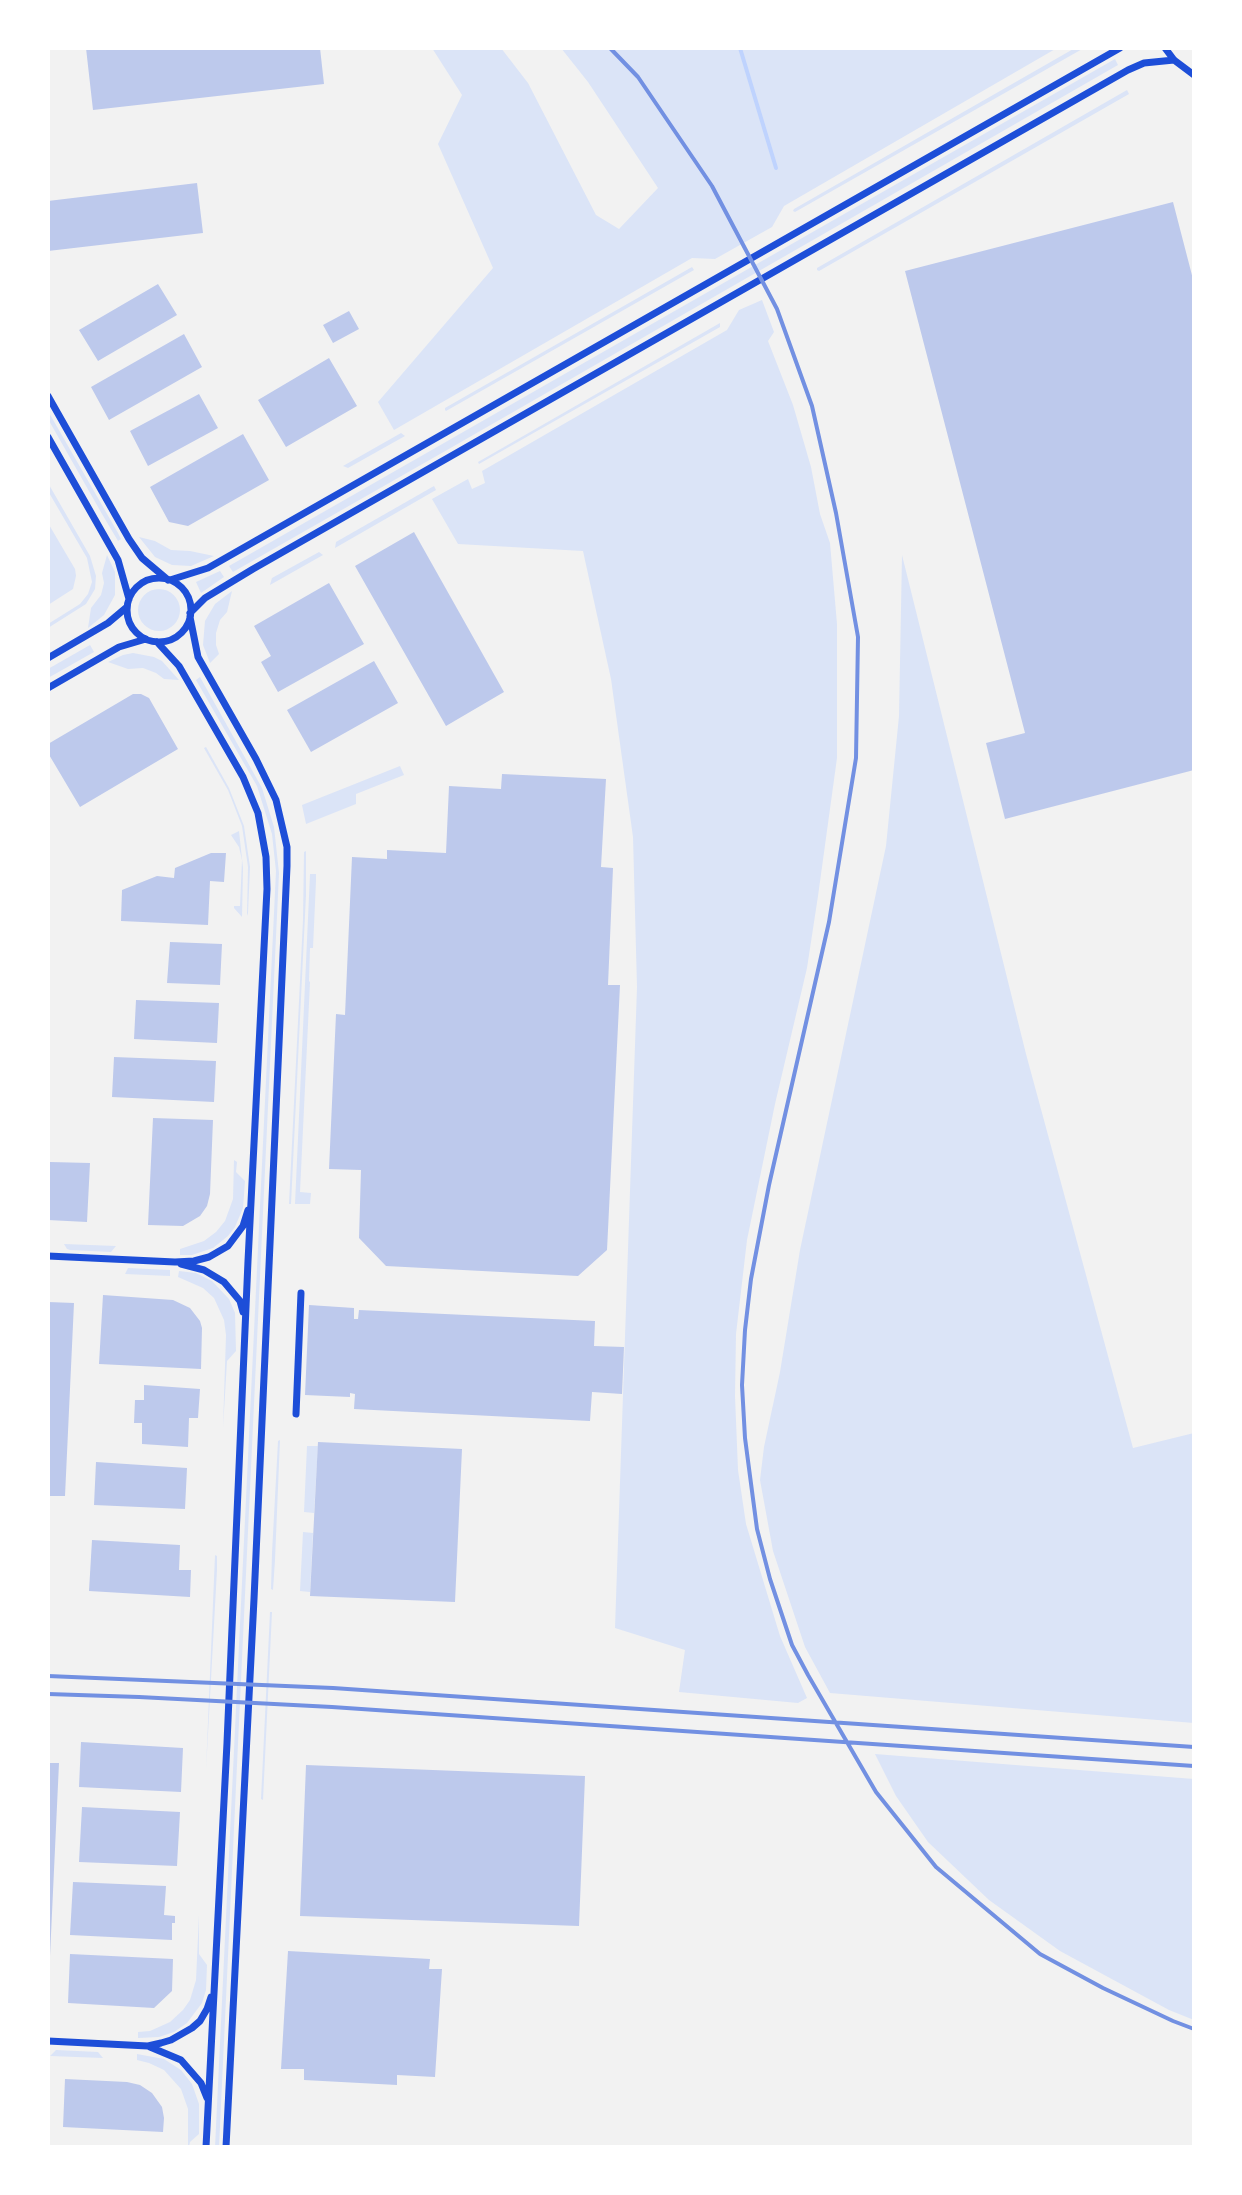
<!DOCTYPE html>
<html>
<head>
<meta charset="utf-8">
<style>
	body { margin:0 }
	#map { position:relative; width:1242px; height:2195px; overflow:hidden; background:#f2f2f2; font-family:"IBM Plex Sans",sans-serif }
	canvas { display:block }
	.frame { position:absolute; inset:0; border:50px solid #fff; pointer-events:none }
</style>
</head>
<body>
<div id="map">
<canvas width="1242" height="2195"></canvas>
<div class="frame"></div>
</div>
<script>
const c = document.querySelector('canvas').getContext('2d');
c.lineJoin = 'round';
function fill(path, color) { c.fillStyle = color; c.fill(path, 'evenodd'); }
const toPath = rows => new Path2D(rows.map(r => 'M' + r).join(''));
function strokePath(path, color, width, dash) { c.strokeStyle = color; c.lineWidth = width; c.lineCap = dash ? 'butt' : 'round'; c.setLineDash(dash || []); c.stroke(path); }
const green = toPath([
	[432,48,501,48,528,83,596,215,619,229,658,188,588,82,561,48,1057,48,784,206,772,227,715,259,692,258,394,430,378,402,493,268,438,144,462,95],
	[1075,48,1084,48,795,212,793,211,794,209],
	[1115,59,1118,65,447,450,233,572,229,566],
	[1127,90,1129,94,819,271,817,270,817,268],
	[692,267,694,270,446,411,445,410,445,408],
	[762,300,774,332,768,341,793,405,811,467,820,514,830,543,837,624,837,758,818,896,807,968,775,1104,747,1240,736,1334,735,1396,738,1470,746,1524,780,1636,807,1698,798,1703,679,1692,685,1650,615,1628,637,987,633,837,611,679,583,551,458,544,432,499,468,479,472,489,485,483,482,471,727,330,739,310],
	[720,323,720,327,479,464,478,462],
	[48,411,118,533,121,539,118,541,102,514,48,419],
	[401,433,405,436,348,468,343,466],
	[48,483,90,556,96,576,95,589,86,604,48,628,48,624,80,604,88,594,92,582,87,558,48,491],
	[434,486,436,490,335,548,336,542],
	[48,523,75,569,76,576,73,589,48,605],
	[139,537,155,541,171,550,190,551,214,556,191,566,172,565,155,557],
	[319,552,323,555,270,585,272,578],
	[107,555,115,572,115,595,104,615,88,628,91,608,101,595,104,583,102,573],
	[902,555,1026,1054,1133,1448,1194,1433,1194,1723,830,1693,805,1647,773,1551,760,1480,764,1447,780,1372,800,1250,886,846,899,716],
	[220,571,224,577,201,593,196,582],
	'138 610a21 21 0 1 1 42 0a21 21 0 1 1-42 0Z',
	[232,591,227,612,220,620,216,633,216,645,219,654,210,663,203,645,205,621,215,604],
	[90,645,94,652,48,678,48,669],
	[133,653,154,657,162,661,179,680,164,679,156,673,143,668,128,669,108,662,123,655],
	[200,677,262,788,274,827,279,873,219,2147,215,2147,276,871,272,834,257,786,196,680],
	[206,747,229,788,244,826,250,867,248,913,247,916,248,867,242,826,228,790,204,748],
	[400,766,404,775,356,794,356,804,306,824,302,805],
	[239,831,243,868,242,917,234,908,234,906,240,906,242,860,239,847,231,835],
	[306,851,306,895,291,1204,289,1204,303,920,304,852],
	[310,874,316,874,316,881,313,948,310,948,309,981,310,982,300,1192,311,1193,310,1204,295,1204],
	[234,1160,237,1162,236,1172,245,1181,243,1208,235,1227,228,1236,213,1248,192,1255,180,1255,180,1249,204,1241,216,1232,225,1221,233,1199],
	[64,1244,116,1246,111,1252,70,1250,67,1249],
	[128,1268,170,1270,170,1276,125,1274],
	[179,1271,196,1273,212,1281,229,1299,235,1313,236,1351,227,1361,223,1428,226,1335,224,1320,214,1298,203,1288,178,1277],
	[280,1440,275,1560,273,1590,271,1589,272,1553,278,1441],
	[307,1446,318,1446,314,1513,304,1512],
	[303,1532,313,1533,310,1592,300,1591],
	[215,1555,217,1556,217,1570,206,1770],
	[270,1612,272,1612,263,1800,261,1799],
	[875,1754,1194,1779,1194,2020,1169,2010,1060,1951,989,1900,928,1842,896,1796],
	[199,1915,199,1954,207,1965,206,1990,202,2003,187,2023,174,2032,159,2037,138,2038,138,2032,150,2031,170,2022,183,2010,190,2000,196,1980],
	[56,2050,98,2052,103,2058,50,2056],
	[137,2054,164,2059,181,2070,192,2084,199,2104,199,2134,190,2142,189,2147,188,2147,188,2109,181,2089,164,2070,149,2063,137,2060]
]);
const stream = toPath([
	[740,48,776,168]
]);
const building = toPath([
	[86,48,320,48,324,84,93,110],
	[197,183,203,233,48,251,48,201],
	[1173,202,1194,283,1194,770,1005,819,986,743,1025,733,905,271],
	[158,284,177,315,98,361,79,330],
	[349,311,359,329,333,343,323,325],
	[184,334,202,367,109,420,91,387],
	[329,358,357,406,286,447,258,400],
	[199,394,218,428,148,466,130,431],
	[243,434,269,480,188,526,169,522,150,487],
	[414,532,504,692,446,726,355,566],
	[329,583,364,644,278,692,261,662,271,656,254,626],
	[374,661,398,703,311,752,287,710],
	[133,694,141,694,149,698,178,749,80,807,48,753,48,744],
	[502,774,606,779,601,867,613,868,608,985,620,985,607,1250,578,1276,386,1266,359,1238,361,1170,329,1169,336,1014,345,1015,352,857,387,859,387,850,446,853,449,786,501,789],
	[211,853,226,853,224,882,210,881,208,925,121,921,122,890,157,876,174,878,175,868],
	[170,942,222,944,220,985,167,983],
	[136,1000,219,1003,217,1043,134,1039],
	[114,1057,216,1061,214,1102,112,1097],
	[153,1118,213,1120,210,1194,207,1206,200,1216,183,1226,148,1225],
	[50,1162,90,1163,87,1222,48,1220],
	[103,1295,173,1300,190,1308,200,1321,202,1328,201,1369,99,1364],
	[48,1302,74,1303,65,1496,48,1496],
	[309,1305,354,1308,354,1319,358,1319,359,1310,595,1321,594,1346,624,1347,622,1394,592,1392,590,1421,354,1409,355,1394,350,1393,350,1397,305,1395],
	[144,1385,200,1389,198,1418,189,1418,188,1447,142,1444,142,1423,134,1423,135,1400,144,1400],
	[318,1442,462,1449,455,1602,310,1596],
	[96,1462,187,1468,185,1509,94,1505],
	[92,1540,180,1545,179,1570,191,1570,190,1597,89,1591],
	[81,1742,183,1748,181,1792,79,1787],
	[48,1763,59,1763,50,1956,48,1956],
	[306,1765,585,1776,579,1926,300,1916],
	[82,1807,180,1812,177,1866,79,1862],
	[73,1882,166,1886,164,1915,175,1916,175,1923,172,1923,172,1940,70,1935],
	[288,1951,430,1959,429,1969,442,1969,435,2077,397,2075,397,2085,304,2080,304,2069,281,2069],
	[70,1954,173,1959,172,1991,154,2008,68,2003],
	[65,2079,127,2082,140,2085,152,2093,162,2107,164,2118,163,2132,63,2127]
]);
const minor = toPath([
	[1165,48,1174,60,1194,75],
	[48,396,129,539,142,558,168,580],
	[48,437,118,560,129,599],
	'127 610a32 32 0 1 1 64 0a32 32 0 1 1-64 0Z',
	[170,580,208,568,1120,48],
	[190,613,205,598,253,569,1128,70,1144,63,1174,60],
	[190,617,198,657,256,759,276,800,287,847,287,866,254,1599,226,2147],
	[157,642,179,666,243,777,258,813,266,857,267,889,248,1261,227,1743,206,2147],
	[48,658,108,623,127,607],
	[48,688,119,647,146,639],
	[48,1256,175,1262,194,1261,209,1257,228,1246,243,1226,248,1210],
	[181,1264,204,1270,224,1282,240,1301,243,1312],
	[296,1414,301,1293],
	[48,2041,148,2046,161,2043,171,2040,192,2028,200,2021,207,2009,211,1997],
	[150,2047,181,2060,201,2083,207,2098]
]);
const rail = toPath([
	[610,48,638,77,712,186,777,309,812,406,836,513,858,637,856,758,829,922,769,1185,751,1279,745,1330,742,1385,745,1438,757,1529,770,1579,792,1645,808,1675,876,1792,936,1867,1040,1954,1103,1988,1173,2021,1194,2029],
	[48,1676,333,1688,1194,1747],
	[48,1694,139,1697,332,1707,1194,1766]
]);
fill(green, '#dbe4f7');
strokePath(stream, '#bfd3fe', 4);
fill(building, '#bdc9ec');
strokePath(minor, '#1d4ed8', 7);
strokePath(rail, '#7290e2', 4);
</script>
</body>
</html>
